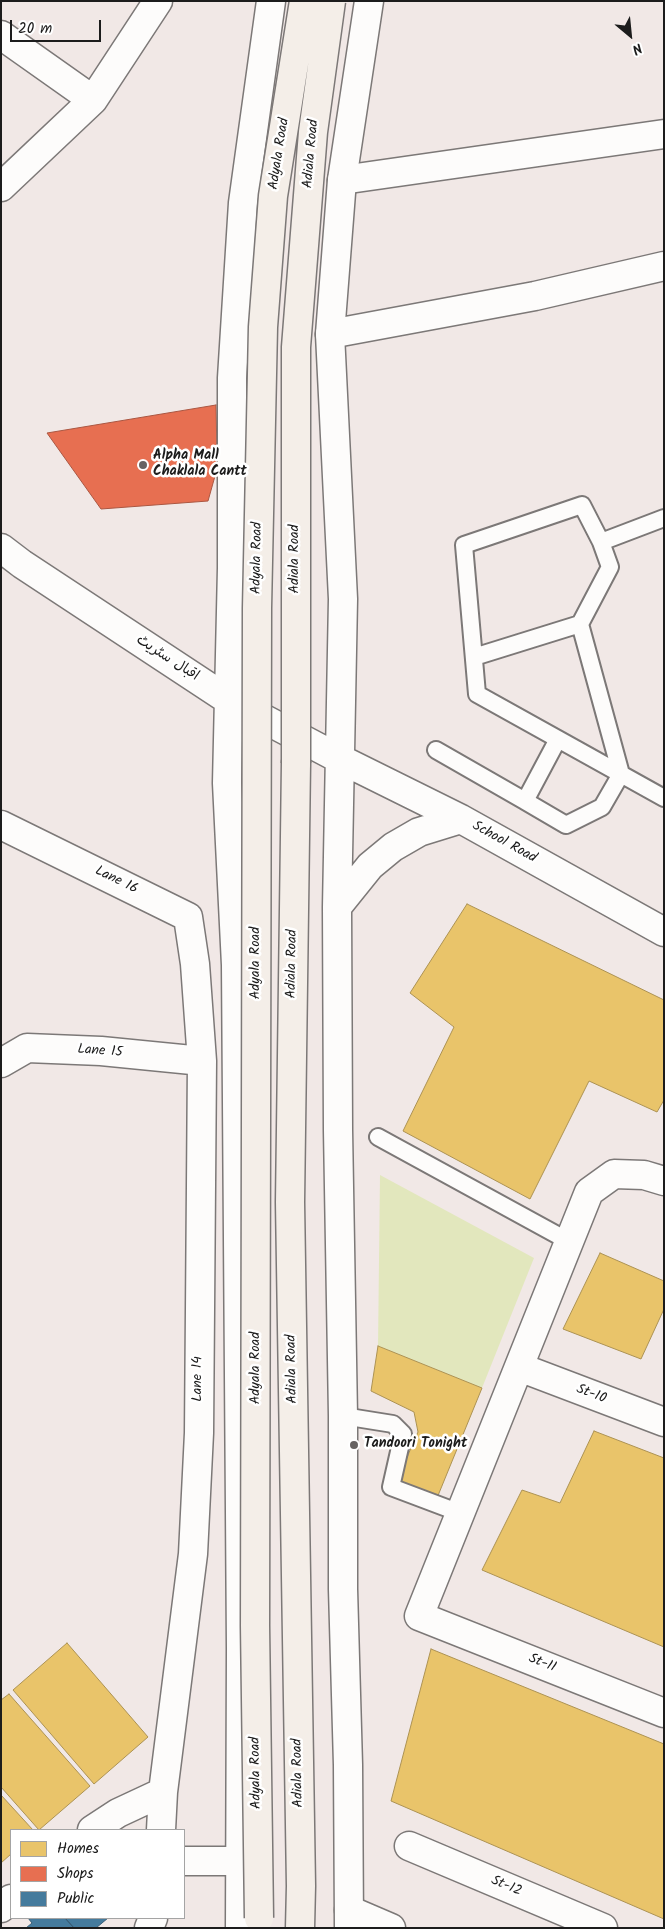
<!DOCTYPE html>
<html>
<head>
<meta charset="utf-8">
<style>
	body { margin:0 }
	#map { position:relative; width:665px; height:1929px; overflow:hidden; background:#f1e8e6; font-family:Kalam,sans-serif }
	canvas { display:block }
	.frame { position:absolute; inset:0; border:2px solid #1c1c1c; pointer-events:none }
	.legend { position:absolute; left:10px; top:1829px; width:175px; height:90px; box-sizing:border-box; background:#fff; border:1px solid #a4a4a4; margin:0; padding:6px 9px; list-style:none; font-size:15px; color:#1c1c1c }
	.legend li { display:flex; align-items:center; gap:10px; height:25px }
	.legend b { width:25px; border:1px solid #a4a4a4 }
	.north { position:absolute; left:605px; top:10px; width:50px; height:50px; -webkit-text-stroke:4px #fff; paint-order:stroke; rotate:152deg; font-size:14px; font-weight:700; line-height:20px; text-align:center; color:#1c1c1c }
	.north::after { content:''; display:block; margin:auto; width:18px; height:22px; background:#1c1c1c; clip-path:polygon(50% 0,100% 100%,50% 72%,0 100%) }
	.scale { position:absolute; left:10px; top:20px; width:91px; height:22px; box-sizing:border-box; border:2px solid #1c1c1c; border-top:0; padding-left:6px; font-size:15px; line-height:18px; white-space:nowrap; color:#1c1c1c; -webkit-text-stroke:4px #fff; paint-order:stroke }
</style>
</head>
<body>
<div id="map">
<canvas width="665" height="1929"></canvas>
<div class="frame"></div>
<ul class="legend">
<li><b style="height:14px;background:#e9c46a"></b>Homes</li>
<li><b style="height:14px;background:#e76f51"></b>Shops</li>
<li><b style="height:14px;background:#457b9d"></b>Public</li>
</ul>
<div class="north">N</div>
<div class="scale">20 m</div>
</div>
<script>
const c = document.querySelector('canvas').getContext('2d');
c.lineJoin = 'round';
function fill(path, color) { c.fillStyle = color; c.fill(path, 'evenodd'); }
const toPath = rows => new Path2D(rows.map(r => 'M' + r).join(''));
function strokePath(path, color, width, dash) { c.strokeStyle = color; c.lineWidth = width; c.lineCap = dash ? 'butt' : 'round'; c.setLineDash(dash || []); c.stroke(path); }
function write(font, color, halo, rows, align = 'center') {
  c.font = font + ' Kalam,"Playpen Sans Arabic",sans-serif'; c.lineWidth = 5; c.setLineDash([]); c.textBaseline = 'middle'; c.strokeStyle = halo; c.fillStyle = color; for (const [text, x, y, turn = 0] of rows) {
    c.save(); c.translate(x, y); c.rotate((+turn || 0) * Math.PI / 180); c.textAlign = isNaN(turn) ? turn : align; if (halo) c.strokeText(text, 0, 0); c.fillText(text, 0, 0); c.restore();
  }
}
const green = toPath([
	[380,1175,534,1258,482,1388,378,1346]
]);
const homes = toPath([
	[467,904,664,1000,664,1100,657,1112,589,1081,530,1199,403,1131,454,1027,410,993,467,904],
	[600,1253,664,1281,664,1309,641,1359,563,1329,600,1253],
	[378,1346,482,1388,437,1498,395,1485,418,1432,414,1412,371,1391,378,1346],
	[594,1431,664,1458,664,1647,482,1570,522,1490,560,1503,594,1431],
	[67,1643,148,1737,94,1784,13,1690,67,1643],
	[431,1649,664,1744,664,1919,391,1801,431,1649],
	[9,1694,90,1786,39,1830,1,1787,1,1700,9,1694],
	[1,1795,33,1830,11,1830,11,1854,1,1863,1,1795]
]);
const shops = toPath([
	[216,405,217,455,215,476,208,501,101,509,47,433,216,405]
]);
const public = toPath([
	[28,1918,65,1918,74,1928,26,1928,32,1923,28,1918],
	[65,1918,108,1918,96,1928,74,1928,65,1918]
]);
const lane = toPath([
	[664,518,601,542,582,505,464,545,477,694,664,798],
	[474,657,580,624],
	[436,750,525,801,558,739],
	[525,801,566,825,602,807,621,774,580,624,610,567,601,542],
	[378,1137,570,1242],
	[343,1416,393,1424,403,1434,391,1487,460,1513]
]);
const street = toPath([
	[1,35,93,100,158,1],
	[342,180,664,134],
	[1,187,93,100],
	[330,334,535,296,664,266],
	[1,825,188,917,195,964,202,1061,199,1433,193,1554,163,1792,161,1830],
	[1,1063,27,1048,101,1051,202,1061],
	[664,1181,644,1175,614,1174,589,1192,419,1616,664,1713],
	[519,1367,664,1422],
	[92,1830,118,1813,163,1792],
	[409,1846,603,1928],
	[184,1861,240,1861],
	[1,1908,11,1899],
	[349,1910,391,1928],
	[149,1928,153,1918]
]);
const secondary = toPath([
	[1,548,22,564,230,701,340,759,461,819,664,932],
	[337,907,370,866,393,847,419,832,461,819],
	[240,1928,241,1649,236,965,227,783,232,568,232,378,243,203,271,1],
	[349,1928,348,1765,343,1589,343,1416,338,1130,337,907,343,599,330,334,342,180,369,1]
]);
const primary = toPath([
	[296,763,290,1202,301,1886,300,1928]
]);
const primaryBridge = toPath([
	[296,763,296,347,313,132,331,1],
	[259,1918,255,1625,257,608,263,327,273,196,304,1]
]);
const markers = [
	[143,465,5,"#676363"],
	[354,1445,5,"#676363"]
];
const streetNames = [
	["Adyala Road",280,154,-81],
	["Adiala Road",312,154,-85],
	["Adyala Road",258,558,-89],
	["Adiala Road",296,559,-90],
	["اقبال سٹریٹ",167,659,33],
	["School Road",504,843,29],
	["Lane 16",116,881,26],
	["Adyala Road",257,963,-90],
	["Adiala Road",293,964,-89],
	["Lane 15",100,1052,4],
	["Adyala Road",257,1368,-90],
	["Adiala Road",293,1369,-91],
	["Lane 14",199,1379,-90],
	["St-10",591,1395,21],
	["St-11",542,1664,22],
	["Adyala Road",257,1773,-91],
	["Adiala Road",299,1773,-91],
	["St-12",506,1887,23]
];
const poiNames = [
	["Alpha Mall",153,457],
	["Chaklala Cantt",153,473],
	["Tandoori Tonight",364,1445]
];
fill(green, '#e2e7bd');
fill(homes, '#e9c46a');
strokePath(homes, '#ac9253', 1);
fill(shops, '#e76f51');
strokePath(shops, '#aa5641', 1);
fill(public, '#457b9d');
strokePath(public, '#395e76', 1);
strokePath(lane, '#7c7877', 20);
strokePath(street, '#7c7877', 31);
strokePath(secondary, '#7c7877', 31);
strokePath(primary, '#7c7877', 31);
strokePath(lane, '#fdfcfb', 16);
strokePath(street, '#fdfcfb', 28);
strokePath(secondary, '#fdfcfb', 28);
strokePath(primary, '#f4eee8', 28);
strokePath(primaryBridge, '#7c7877', 31, []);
strokePath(primaryBridge, '#f4eee8', 28);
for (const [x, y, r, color] of markers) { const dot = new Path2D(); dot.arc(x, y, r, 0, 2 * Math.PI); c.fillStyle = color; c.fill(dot); strokePath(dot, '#fff', 2); }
write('14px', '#1c1c1c', '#fff', streetNames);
write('bold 14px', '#1c1c1c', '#fff', poiNames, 'left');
</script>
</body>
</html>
